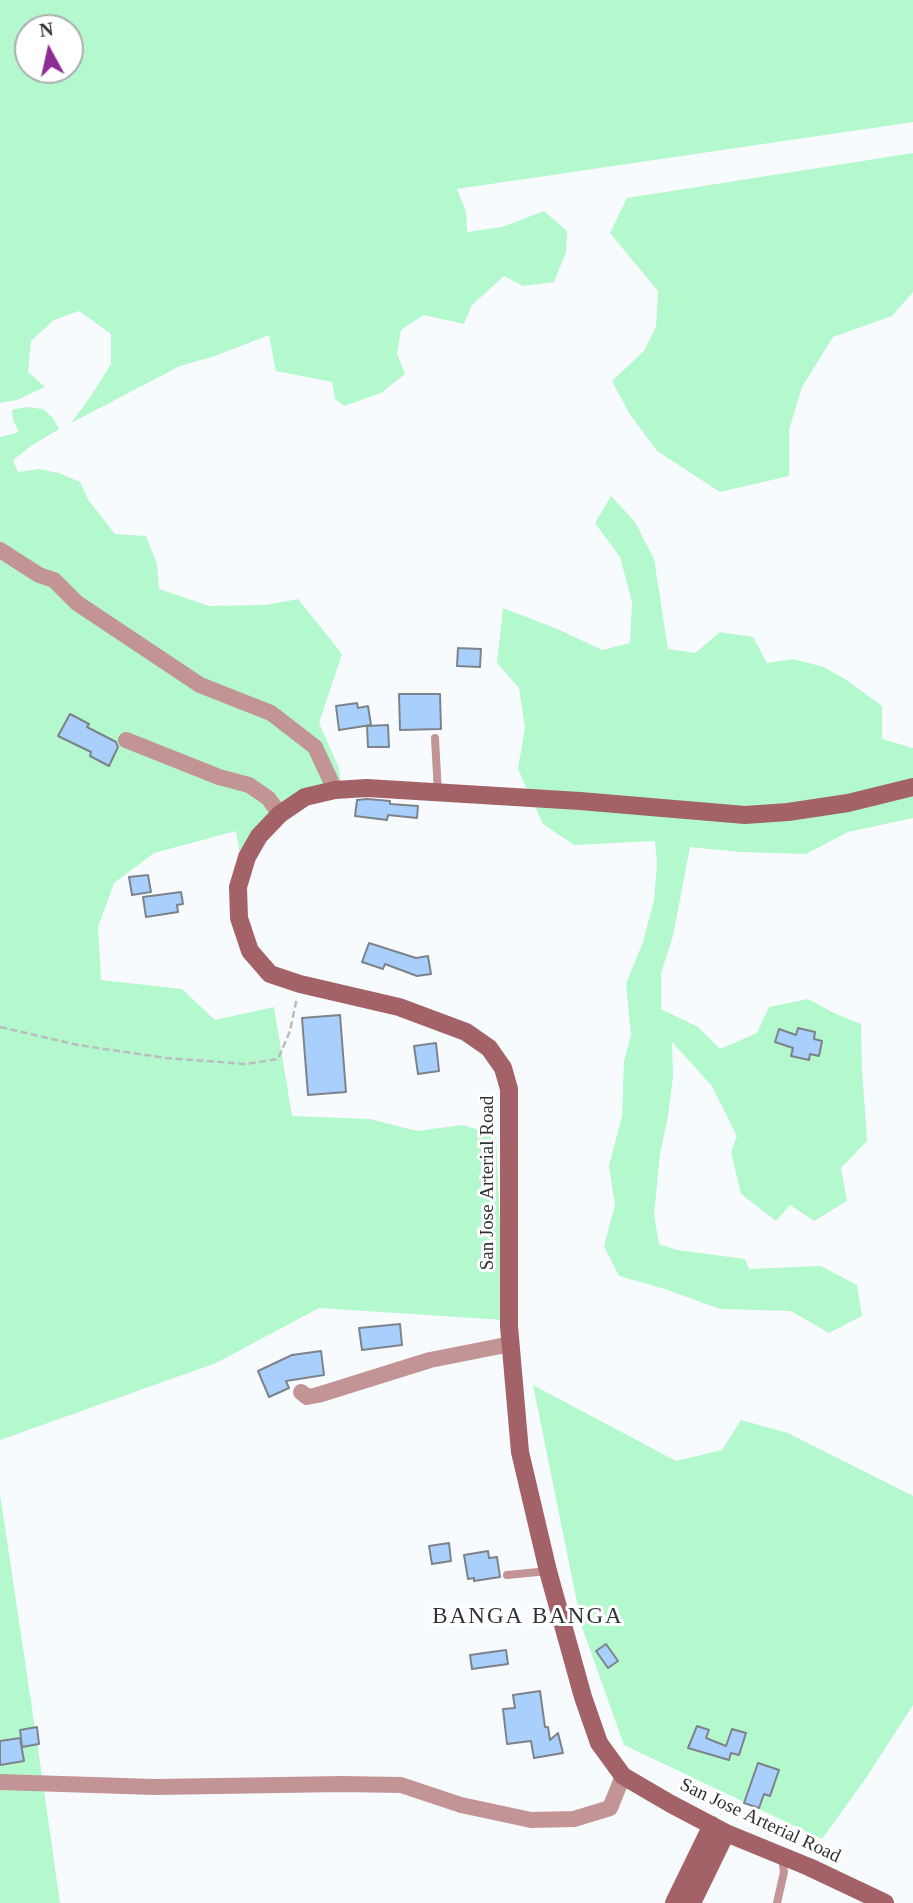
<!DOCTYPE html>
<html>
<head>
<meta charset="utf-8">
<style>
	body { margin:0 }
	#map { position:relative; width:913px; height:1903px; overflow:hidden; background:#f8fbfe; font-family:"Times New Roman",serif }
	canvas { display:block }
	.north { position:absolute; left:14px; top:14px; width:70px; height:70px; box-sizing:border-box; background:#fff; border:2px solid #acadae; border-radius:50%; rotate:352deg; font-size:19px; font-weight:700; line-height:28px; text-align:center; color:#2f3134 }
	.north::after { content:''; display:block; margin:auto; width:24px; height:32px; background:#8d2c95; clip-path:polygon(50% 0,100% 100%,50% 72%,0 100%) }
</style>
</head>
<body>
<div id="map">
<canvas width="913" height="1903"></canvas>
<div class="north">N</div>
</div>
<script>
const c = document.querySelector('canvas').getContext('2d');
c.lineJoin = 'round';
function fill(path, color) { c.fillStyle = color; c.fill(path, 'evenodd'); }
const toPath = rows => new Path2D(rows.map(r => 'M' + r).join(''));
function strokePath(path, color, width, dash) { c.strokeStyle = color; c.lineWidth = width; c.lineCap = dash ? 'butt' : 'round'; c.setLineDash(dash || []); c.stroke(path); }
function write(font, color, halo, rows, align = 'center') {
  c.font = font + ' "Times New Roman",serif'; c.lineWidth = 6; c.setLineDash([]); c.textBaseline = 'middle'; c.strokeStyle = halo; c.fillStyle = color; for (const [text, x, y, turn = 0] of rows) {
    c.save(); c.translate(x, y); c.rotate((+turn || 0) * Math.PI / 180); c.textAlign = isNaN(turn) ? turn : align; if (halo) c.strokeText(text, 0, 0); c.fillText(text, 0, 0); c.restore();
  }
}
const green = toPath([
	[0,0,913,0,913,122,457,189,466,212,467,232,502,227,544,211,567,231,566,252,554,282,523,286,504,276,472,305,464,324,424,315,401,330,397,354,405,374,381,393,344,406,335,399,332,382,276,371,269,335,215,356,180,366,71,423,93,393,111,364,111,334,79,311,54,320,31,341,28,372,45,387,17,400,0,403],
	[28,28,70,28,70,70,28,70],
	[913,153,913,292,892,316,833,337,802,387,789,430,789,476,720,492,657,451,629,413,612,381,644,351,656,327,658,291,610,233,627,198],
	[26,407,43,409,53,418,59,429,31,446,13,460,18,472,39,469,59,473,80,482,89,501,115,534,146,536,157,564,159,589,209,606,266,605,298,599,342,654,319,723,339,768,342,790,280,814,243,872,236,831,154,853,114,883,98,927,101,980,182,989,215,1020,274,1007,292,1116,370,1119,417,1131,463,1125,496,1136,504,1320,319,1308,216,1363,0,1440,0,437,19,432,13,420,12,410],
	[611,496,635,522,654,559,668,649,695,653,720,632,753,637,767,663,793,659,824,667,848,681,882,706,882,739,913,748,913,818,848,832,806,854,740,852,690,847,673,936,661,973,661,1009,698,1027,720,1049,757,1033,769,1007,808,999,836,1014,861,1024,862,1068,867,1141,841,1168,847,1201,814,1221,790,1205,776,1221,741,1194,731,1152,737,1136,712,1086,672,1042,673,1077,668,1116,660,1154,654,1215,659,1244,677,1250,745,1259,749,1269,821,1266,857,1285,862,1316,829,1333,791,1311,720,1309,665,1289,619,1276,604,1246,615,1205,609,1166,622,1116,624,1061,631,1035,626,984,643,942,654,900,657,865,655,841,574,845,543,824,518,769,525,728,519,688,497,663,503,608,560,630,602,650,630,643,632,602,620,557,595,523],
	[533,1385,676,1461,722,1450,741,1420,788,1433,913,1496,913,1705,866,1778,822,1839,624,1745,582,1627],
	[0,1494,40,1762,60,1903,0,1903]
]);
const building = toPath([
	[458,648,481,649,480,667,457,666,458,648],
	[399,694,440,694,441,729,400,730,399,694],
	[357,703,358,708,368,706,371,725,339,730,336,706,357,703],
	[70,714,89,724,87,727,116,742,118,747,109,766,90,756,91,752,58,736,70,714],
	[388,725,389,747,368,747,367,726,388,725],
	[367,799,390,801,390,804,418,806,417,818,388,815,387,820,355,816,357,800,367,799],
	[148,875,151,892,132,895,129,877,148,875],
	[181,892,183,904,177,905,178,912,146,917,143,897,181,892],
	[369,943,416,958,428,956,431,974,417,976,385,964,383,969,362,962,369,943],
	[340,1015,346,1092,308,1095,302,1018,340,1015],
	[798,1028,815,1032,814,1039,822,1041,819,1056,810,1054,809,1060,791,1056,793,1048,775,1042,779,1029,796,1035,798,1028],
	[436,1043,439,1071,418,1074,414,1046,436,1043],
	[400,1324,402,1345,362,1350,359,1328,400,1324],
	[321,1351,324,1375,286,1381,289,1388,269,1397,258,1371,292,1355,321,1351],
	[449,1543,451,1561,432,1564,429,1546,449,1543],
	[488,1551,489,1558,497,1557,500,1577,474,1581,474,1578,468,1579,464,1555,488,1551],
	[606,1644,618,1661,608,1668,596,1651,606,1644],
	[506,1650,508,1664,472,1669,470,1655,506,1650],
	[540,1691,545,1727,548,1727,550,1740,558,1733,563,1753,534,1758,531,1741,507,1744,503,1709,515,1708,513,1695,540,1691],
	[697,1726,709,1730,706,1738,726,1746,732,1729,746,1733,739,1755,731,1753,729,1760,688,1748,697,1726],
	[37,1727,39,1744,22,1747,20,1730,37,1727],
	[20,1738,24,1761,0,1765,0,1741,20,1738],
	[758,1763,779,1770,770,1796,764,1794,759,1808,744,1803,758,1763]
]);
const path = toPath([
	[0,1027,78,1045,166,1058,246,1064,278,1059,290,1031,297,997]
]);
const lane = toPath([
	[435,738,438,793],
	[507,1575,548,1571],
	[777,1903,784,1872,782,1858]
]);
const street = toPath([
	[0,550,39,575,54,580,77,603,200,685,271,713,315,747,335,790],
	[126,740,219,777,249,785,268,798,280,814],
	[301,1392,307,1397,318,1395,430,1360,511,1344],
	[0,1782,155,1787,342,1784,401,1785,461,1805,531,1820,574,1819,610,1808,623,1776]
]);
const secondary = toPath([
	[674,1903,712,1825],
	[692,1903,726,1833],
	[885,1903,809,1867,726,1833,671,1804,623,1776,599,1743,583,1697,548,1571,520,1452,509,1326,509,1089,503,1068,489,1048,466,1032,399,1007,300,984,270,974,250,951,239,918,238,887,247,857,259,836,280,814,305,797,335,790,367,788,580,801,745,815,788,812,848,803,913,787]
]);
const streetNames = [
	["San Jose Arterial Road",488,1183,-90],
	["San Jose Arterial Road",760,1821,25]
];
const quarterNames = [
	["BANGA BANGA",528,1617]
];
fill(green, '#b4f8ce');
fill(building, '#a9d0fd');
strokePath(building, '#7d8389', 2);
strokePath(path, '#babdc0', 2.5, [7, 3.5]);
strokePath(lane, '#c39496', 8);
strokePath(street, '#c39496', 16);
strokePath(secondary, '#a36267', 18);
write('19px', '#2f3134', '#fff', streetNames);
c.letterSpacing = '2px';
write('23px', '#2e3339', '#fff', quarterNames);
c.letterSpacing = '0px';
</script>
</body>
</html>
